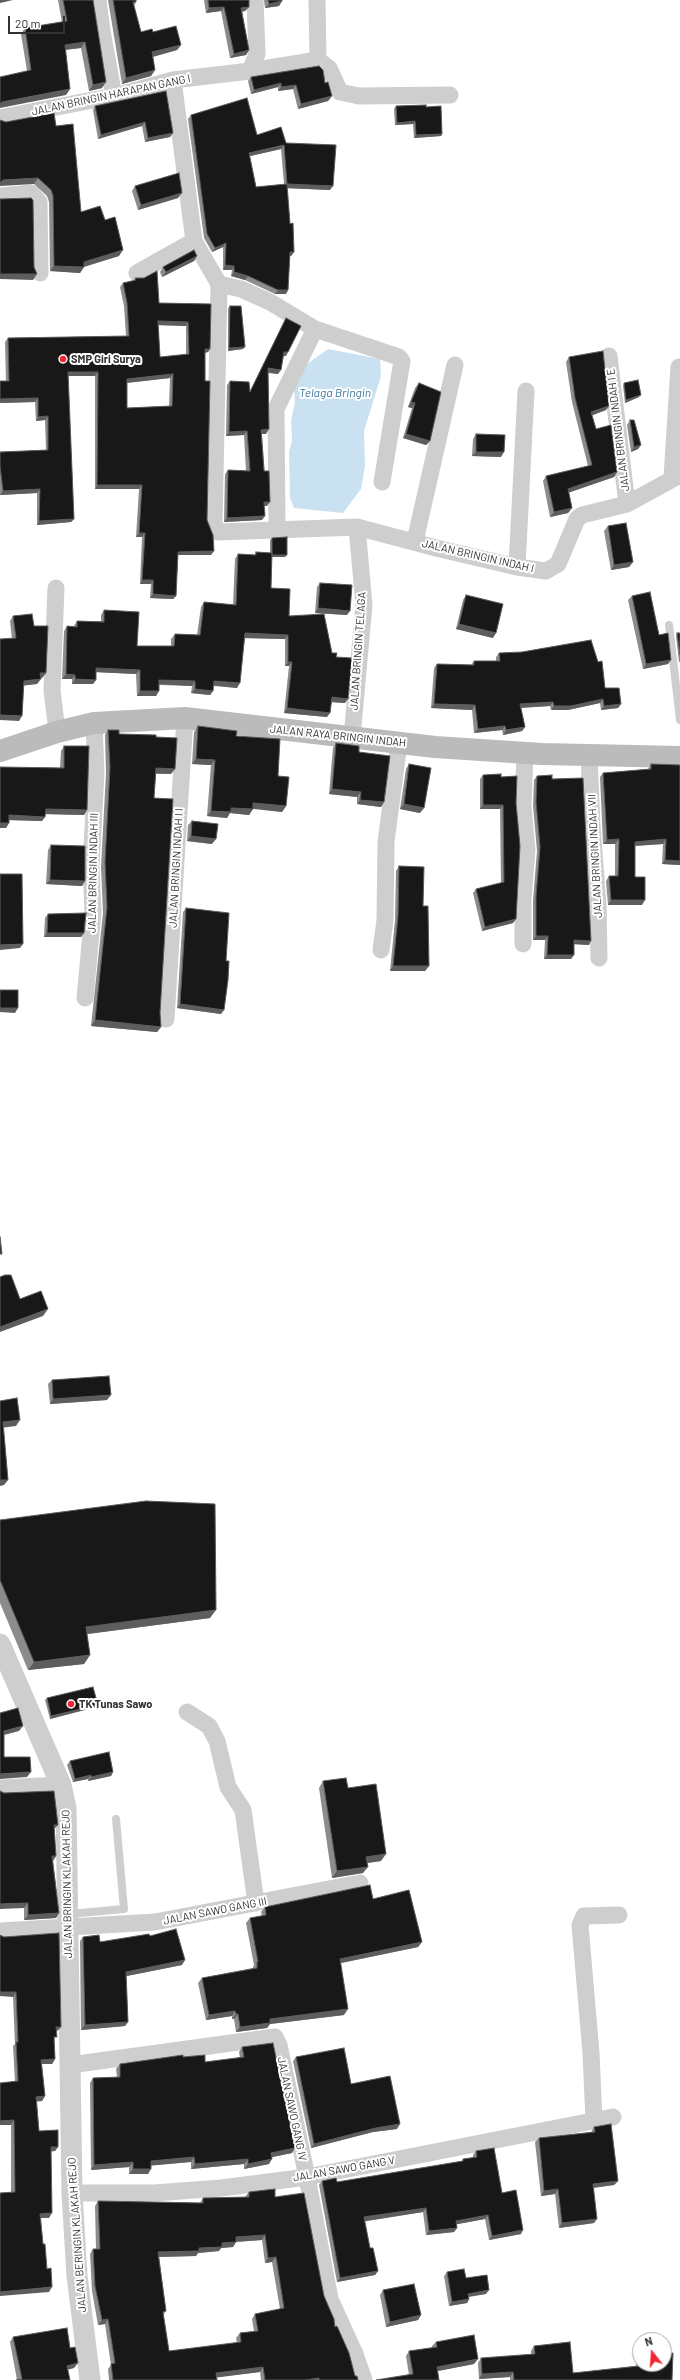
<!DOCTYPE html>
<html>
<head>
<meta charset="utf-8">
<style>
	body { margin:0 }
	#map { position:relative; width:680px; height:2380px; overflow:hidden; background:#fff; font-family:Barlow,sans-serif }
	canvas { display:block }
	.north { position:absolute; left:632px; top:2332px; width:40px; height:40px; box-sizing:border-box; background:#fff; border:1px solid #adadad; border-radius:50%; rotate:343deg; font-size:11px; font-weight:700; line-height:16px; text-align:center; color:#313131 }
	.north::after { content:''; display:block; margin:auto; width:14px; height:18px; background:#f52536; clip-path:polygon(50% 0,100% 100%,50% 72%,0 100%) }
	.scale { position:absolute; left:8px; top:16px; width:57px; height:18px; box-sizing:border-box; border:2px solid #313131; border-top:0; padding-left:5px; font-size:12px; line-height:14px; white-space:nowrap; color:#313131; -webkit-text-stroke:3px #fff; paint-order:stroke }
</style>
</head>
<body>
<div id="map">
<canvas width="680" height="2380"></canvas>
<div class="north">N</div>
<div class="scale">20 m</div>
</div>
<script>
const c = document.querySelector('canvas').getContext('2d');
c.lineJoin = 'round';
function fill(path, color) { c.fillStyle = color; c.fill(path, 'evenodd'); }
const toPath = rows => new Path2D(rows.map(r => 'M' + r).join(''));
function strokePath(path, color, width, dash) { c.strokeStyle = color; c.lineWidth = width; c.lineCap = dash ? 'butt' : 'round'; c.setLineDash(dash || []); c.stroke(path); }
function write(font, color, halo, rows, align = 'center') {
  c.font = font + ' Barlow,sans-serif'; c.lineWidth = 4; c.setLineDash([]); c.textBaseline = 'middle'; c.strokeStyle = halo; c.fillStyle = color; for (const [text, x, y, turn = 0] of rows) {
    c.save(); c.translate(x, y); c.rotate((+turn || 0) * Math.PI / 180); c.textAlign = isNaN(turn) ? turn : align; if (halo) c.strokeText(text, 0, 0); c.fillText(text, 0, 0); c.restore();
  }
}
const water = toPath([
	[328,349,380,359,381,376,364,431,365,466,361,489,343,513,294,508,290,498,289,452,292,441,291,421,295,402,293,374]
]);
const service = toPath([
	[669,625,680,720],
	[69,1914,124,1909,116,1819]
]);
const minor = toPath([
	[98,0,102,31,114,96],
	[317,0,318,60],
	[318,60,329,68,340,92,359,96,450,95],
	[250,71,257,54,255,0],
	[0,118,119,95,173,80,250,71,318,60],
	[0,196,31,193,39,202,40,273],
	[194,241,219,284,241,289,270,302,315,329,399,357,402,361,382,482],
	[137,273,194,241,173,80],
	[219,284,214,524,218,532,357,527,436,548,517,567,546,571,558,564,577,519,582,515,627,504,680,475],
	[609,356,627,504],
	[672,478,679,367],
	[277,530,276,409,315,329],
	[415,541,455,365],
	[517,567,526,391],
	[56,588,52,690,57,732],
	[352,737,364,605,357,527],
	[589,755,592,826,598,905,599,958],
	[523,944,523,900,527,850,523,806,525,753],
	[381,950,385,920,386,842,399,743],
	[85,998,93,912,91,867,96,772,94,723],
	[166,1019,185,718],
	[187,1712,209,1726,217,1741,228,1787,243,1810,256,1903],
	[0,1788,61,1785],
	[0,1931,155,1922,360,1883],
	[70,2065,275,2037,279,2045,307,2177,330,2299,355,2354,364,2380],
	[594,2121,591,2053,580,1925,584,1916,619,1915],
	[72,2193,154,2193,221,2188,307,2177,613,2117]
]);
const tertiary = toPath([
	[0,1644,61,1785,66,1808,72,2193,77,2276,90,2380]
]);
const secondary = toPath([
	[0,751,57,732,94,723,185,718,435,747,542,754,680,757]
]);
const wall = toPath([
	[58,0,93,0,102,88,89,91,81,48,66,50,66,95,27,71,21,34,25,28,62,22],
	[108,0,136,0,136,2,134,6,141,32,153,32,181,45,177,50,153,57,155,70,151,76,122,84],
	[204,0,249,0,249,7,245,11,242,12,249,50,246,55,230,58,221,11,206,13],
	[264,0,282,0,282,1,279,6,265,8],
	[251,77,325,83,332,96,328,101,298,109,293,89,278,91,278,87,251,94,248,81],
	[166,91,173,133,170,137,145,142,142,126,98,139,93,110,95,106],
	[396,106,442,134,441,136,414,138,413,124,395,125,394,109],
	[191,115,257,135,286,143,330,190,287,188,290,224,294,252,291,256,290,256,288,290,286,294,275,294,245,280,231,276,232,270,223,270,223,247,212,252,204,238,188,119],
	[281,149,284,184,256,187,250,156],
	[6,122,56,126,81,212,105,220,119,256,84,267,80,273,50,271,49,202,47,196,34,184],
	[135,186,178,198,138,210,132,191],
	[197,256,194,261,162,277,160,272,163,267],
	[135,278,159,303,211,304,210,349,208,352,205,353,207,520,211,555,178,555,176,596,173,599,150,598,151,584,140,584,142,537,136,537,139,489,95,489,95,376,68,376,74,519,71,522,37,525,37,493,0,495,0,452,46,450,45,420,36,421,35,402,0,403,0,381,6,381,5,342,8,338,126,336,124,306,120,287,123,283,133,281],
	[158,325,186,326,186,355,160,357],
	[170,378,169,406,127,408,127,383],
	[230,306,243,349,228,351,228,308],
	[286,318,286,356,283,356,278,374,268,373,266,434,262,434,267,506,264,506,262,520,224,522,225,474,228,470,246,471,244,435,226,436,227,385,230,381,250,391,284,322],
	[569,357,606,410,592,415,596,429,617,472,614,477,569,492,572,508,568,513,550,517,543,481,546,476,588,466,572,402,566,362],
	[419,383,430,441,426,445,403,438,412,408,408,407,415,388],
	[624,383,639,397,625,403,623,386],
	[630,420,641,445,638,449,631,452,627,425],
	[476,434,501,457,472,456,473,439],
	[608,526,633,562,629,567,611,570,604,531],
	[272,538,285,557,272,557,271,588,289,616,336,657,345,703,332,702,327,717,284,713,289,666,285,666,285,639,245,638,237,688,213,686,213,691,210,695,191,693,192,686,159,685,159,691,156,696,137,696,136,674,96,672,96,680,93,684,72,684,72,679,62,679,64,631,67,626,74,626,77,621,101,621,101,615,104,610,137,646,171,646,171,639,175,634,197,635,201,607,204,602,233,605,235,559,238,554,254,555,256,552,270,553,270,540],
	[320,583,347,615,315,613,317,587],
	[466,595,493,638,456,629,463,600],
	[632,596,659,635,668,664,643,669,628,600],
	[13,616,34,626,46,673,42,678,41,678,37,684,24,685,19,721,12,639,10,621],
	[677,633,680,633,680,662,679,662,676,636],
	[499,653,605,688,621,704,618,708,601,710,600,703,568,710,551,710,550,706,521,708,525,727,522,731,503,735,502,730,474,733,472,710,431,708,434,668,437,664,471,665,474,661,496,661,496,657],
	[198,726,236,736,278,776,286,806,282,812,253,809,249,815,230,813,227,818,207,816,211,765,192,764,194,732],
	[108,730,119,734,156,737,171,774,156,774,154,798,160,1013,161,1027,157,1032,91,1026,103,913,101,867,106,773,105,735],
	[336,743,359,752,384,802,381,807,357,804,357,797,329,794,333,748],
	[64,746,87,810,84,815,45,814,45,817,42,821,9,820,9,823,6,828,0,828,0,767,60,768,61,751],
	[409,764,420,813,400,809,406,769],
	[651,764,680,765,680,865,662,864,663,844,635,846,635,877,642,905,608,905,606,881,609,876,615,876,615,844,603,844,600,777,603,773,648,769],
	[483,775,501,777,516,803,516,919,513,923,482,931,473,893,476,889,501,883,500,809,480,809,480,779],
	[537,776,552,779,589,945,574,944,574,955,571,959,544,959,545,940,533,940,533,900,537,851,533,806,534,780],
	[192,821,212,844,187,841,188,825],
	[51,845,85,881,82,886,46,884,48,850],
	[399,866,423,906,429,966,425,971,390,971,395,920,396,871],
	[186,908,221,1014,177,1008,183,912],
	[48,914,84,933,81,937,44,937,45,918],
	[52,1380,107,1400,50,1404,48,1384],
	[0,1520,210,1618,87,1634,90,1655,84,1664,28,1670,0,1603],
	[47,1698,96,1707,50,1719,45,1700],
	[70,1761,113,1772,111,1776,88,1781,88,1779,73,1782,67,1765],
	[323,1781,348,1788,381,1861,367,1863,363,1873,332,1878,319,1788],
	[54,1829,56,1856,53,1861,59,1913,56,1918,24,1920,24,1908],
	[373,1899,422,1942,418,1947,341,1963,344,2015,270,2024,267,2028,236,2032,234,2019,232,2019,232,2016,206,2020,198,1983,202,1978,253,1968,253,1967,254,1965,246,1923,250,1918,262,1916,261,1912,265,1907],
	[0,1935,61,2027,57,2031,56,2031,54,2041,55,2059,52,2064,42,2064,45,2096,42,2101,37,2101,39,2131,58,2147,55,2151,51,2151,49,2218,41,2218,43,2244,49,2292,11,2192,11,2125,15,2082,13,2046,15,2044,13,1997],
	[150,1936,182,1965,126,1976,128,2022,125,2026,81,2030,80,1941,83,1937,100,1942],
	[242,2047,292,2153,272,2157,269,2164,244,2169,244,2164,191,2169,191,2162,151,2165,148,2174,129,2174,129,2167,91,2170,90,2083,93,2078,117,2077,116,2069,120,2064,183,2057,205,2062,240,2058,239,2052],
	[296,2057,351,2084,397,2129,373,2132,311,2148,293,2061],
	[594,2127,618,2181,614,2185,594,2188,594,2223,559,2228,555,2194,541,2196,535,2142,539,2138,591,2132],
	[476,2151,502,2193,521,2234,489,2240,485,2219,457,2224,457,2228,454,2232,426,2235,423,2212,364,2221,370,2248,378,2271,375,2275,337,2282,319,2185,322,2181,337,2182,462,2161,463,2159,473,2158,473,2155],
	[249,2192,275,2197,324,2296,335,2327,355,2376,358,2380,261,2380,260,2372,217,2377,217,2380,109,2380,108,2369,111,2365,105,2324,98,2325,92,2291,90,2254,93,2249,96,2249,95,2206,98,2201,200,2203,203,2198,245,2197],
	[262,2240,265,2263,272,2262,280,2309,255,2314,252,2319,254,2331,240,2333,236,2338,237,2343,169,2351,163,2315,166,2311,159,2257,196,2256,198,2253,219,2251,221,2248,233,2247,236,2242],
	[447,2272,466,2278,486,2294,469,2297,469,2299,467,2303,449,2306,444,2276],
	[383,2290,421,2315,418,2320,386,2327,380,2295],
	[13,2337,74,2368,17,2380,10,2342],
	[436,2342,474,2364,437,2371,409,2375,406,2356,409,2351,432,2348,432,2346],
	[534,2346,573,2373,636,2366,636,2357,639,2352,672,2380,510,2380,510,2377,479,2379,478,2363,481,2358,531,2355,531,2351]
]);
const shadedWall = toPath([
	[0,0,13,0,0,3],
	[282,1,279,6,265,8,269,4],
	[224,7,221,11,206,13,209,8],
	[249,7,245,11,238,12,241,8],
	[85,42,81,48,61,50,65,45],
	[181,45,177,50,148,58,152,52],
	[249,50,246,55,230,58,234,54],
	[155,70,151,76,122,84,126,78],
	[106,82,102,88,89,91,93,85],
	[281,83,278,87,251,94,254,90],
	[296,85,293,89,278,91,281,87],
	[70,89,66,95,0,108,0,104,2,102],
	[332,96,328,101,298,109,301,104],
	[415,121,413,124,395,125,397,123],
	[145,122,142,126,98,139,101,135],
	[173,133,170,137,145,142,148,138],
	[442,134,441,136,414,138,416,135],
	[284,145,281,149,246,157,249,153],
	[38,178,34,184,0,186,0,183,3,180],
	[287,184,333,186,330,190,284,188],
	[182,193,178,198,138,210,141,205],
	[226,243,223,247,212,252,215,248],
	[123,250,119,256,83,267,84,267,80,273,50,271,54,266],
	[290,252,294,252,291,256,287,256],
	[197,256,194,261,162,277,166,272],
	[225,265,234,266,232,270,223,270],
	[234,272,248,276,245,280,231,276],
	[0,274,37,274,33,280,0,279],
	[278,290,288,290,286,294,275,294],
	[158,321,188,322,186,326,155,325],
	[245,347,243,349,228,351,229,348],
	[205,349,210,349,208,352,202,353],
	[284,352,288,352,286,356,281,356],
	[268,368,281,370,278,374,265,372],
	[68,372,98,372,95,376,65,376],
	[173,374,170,378,125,383,127,379],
	[641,395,639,397,625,403,626,400],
	[38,398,35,402,0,403,0,399],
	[411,402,415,403,412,408,408,407],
	[609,406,606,410,588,417,591,412],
	[48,416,45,420,36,421,38,417],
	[269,429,266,434,258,434,261,430],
	[247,431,244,435,226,436,229,432],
	[406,434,430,441,426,445,403,438],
	[641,445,638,449,631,452,634,447],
	[476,452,504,452,501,457,472,456],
	[617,472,614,477,565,494,568,489],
	[97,485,142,485,139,489,95,489],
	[40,489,37,493,0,495,3,491],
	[264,502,270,502,267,506,261,506],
	[572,508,568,513,550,517,554,512],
	[265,516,262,520,224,522,227,518],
	[74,519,71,522,37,525,39,521],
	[139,533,145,533,142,537,136,537],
	[214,551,211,555,176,555,178,552],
	[272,555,287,555,285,557,270,557],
	[633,562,629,567,611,570,614,565],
	[142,580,153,580,151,584,140,584],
	[153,594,176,596,173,599,150,598],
	[318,608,350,611,347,615,315,613],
	[459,624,496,633,493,638,456,629],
	[245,633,288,635,285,639,242,638],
	[671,660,668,664,643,669,646,664],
	[288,662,292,662,289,666,285,666],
	[96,668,140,670,136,674,93,672],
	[40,673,46,673,42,678,37,678],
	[66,674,75,675,72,679,62,679],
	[41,679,37,684,20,686,24,681],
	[75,679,96,680,93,684,72,684],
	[159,680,195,681,192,686,156,684],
	[214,681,240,683,237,688,211,685],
	[195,689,213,691,210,695,191,693],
	[140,691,159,691,156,696,137,696],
	[332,697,348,699,345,703,329,702],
	[603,699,600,703,568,710,551,710,554,706],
	[553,702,550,706,517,708,520,704],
	[434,704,475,705,472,710,431,708],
	[621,704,618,708,601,710,604,706],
	[287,708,330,713,327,717,284,713],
	[0,715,22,716,19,721,0,720],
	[505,726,502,730,474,733,478,729],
	[525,727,522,731,503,735,506,730],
	[196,759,215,760,211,765,192,764],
	[156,768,175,769,171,774,152,773],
	[332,789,361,792,357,797,329,794],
	[360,800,384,802,381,807,357,804],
	[253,803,286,806,282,812,249,808],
	[404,804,424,808,420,813,400,809],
	[483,805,503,805,500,809,480,809],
	[231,808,253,809,249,815,230,813,227,818,207,816,211,811],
	[46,809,87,810,84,815,42,814],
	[9,815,45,817,42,821,6,820],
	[0,823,9,823,6,828,0,828],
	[191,836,216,839,212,844,187,841],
	[619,839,615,844,603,844,607,840],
	[666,839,663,844,632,846,635,842],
	[665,860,680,861,680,865,662,864],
	[50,880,85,881,82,886,46,884],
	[611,900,645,900,642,905,608,905],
	[516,919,513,923,482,931,485,927],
	[47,933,84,933,81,937,44,937],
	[536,936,548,936,545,940,533,940],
	[574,940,591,941,589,945,571,944],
	[23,944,20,948,0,950,0,945],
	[547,955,574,955,571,959,544,959],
	[393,966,429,966,425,971,390,971],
	[180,1004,224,1010,221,1014,177,1008],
	[0,1008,18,1008,15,1013,0,1012],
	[95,1020,161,1027,157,1032,91,1026],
	[48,1309,43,1316,0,1332,0,1327],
	[111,1395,107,1400,50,1404,53,1399],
	[20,1420,16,1426,0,1428,3,1422],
	[0,1480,8,1480,4,1485,0,1486],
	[216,1610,210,1618,80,1635,86,1627],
	[90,1655,84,1664,28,1670,34,1662],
	[98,1705,96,1707,50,1719,51,1716],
	[23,1726,19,1731,0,1736,4,1731],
	[31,1772,27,1777,0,1779,0,1774],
	[113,1772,111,1776,88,1781,91,1777],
	[91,1775,88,1779,73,1782,75,1779],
	[54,1825,58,1825,54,1829],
	[386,1854,381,1861,361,1864,366,1857],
	[52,1856,56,1856,53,1861],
	[368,1867,363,1873,332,1878,337,1871],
	[28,1903,24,1908,0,1909,0,1904],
	[59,1913,56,1918,24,1920,28,1915],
	[422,1942,418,1947,336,1964,340,1959],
	[185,1960,182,1965,122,1977,126,1972],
	[0,1992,16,1992,13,1997,0,1996],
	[348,2009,344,2015,270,2024,267,2028,236,2032,240,2027,270,2019],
	[235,2011,232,2016,206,2020,209,2015],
	[236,2014,238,2014,234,2019,232,2019],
	[128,2022,125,2026,81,2030,85,2025],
	[56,2027,61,2027,57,2031,53,2032],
	[55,2059,52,2064,38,2064,41,2060],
	[45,2096,42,2101,33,2102,36,2097],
	[14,2120,11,2125,0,2125,0,2121],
	[400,2124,397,2129,373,2132,311,2148,314,2144,376,2128],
	[51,2147,58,2147,55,2151,48,2152],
	[295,2148,292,2153,268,2158,271,2153],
	[194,2157,191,2162,147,2166,151,2161],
	[248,2159,244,2164,191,2169,195,2164],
	[272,2159,269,2164,244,2169,248,2164],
	[133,2162,129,2167,91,2170,94,2165],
	[133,2169,151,2169,148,2174,129,2174],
	[618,2181,614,2185,590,2188,593,2184],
	[558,2189,555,2194,541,2196,544,2191],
	[426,2208,423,2212,361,2222,364,2217],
	[52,2213,49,2218,37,2218,40,2214],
	[488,2215,485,2219,453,2225,456,2221],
	[597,2219,594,2223,559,2228,562,2223],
	[457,2228,454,2232,426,2235,429,2231],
	[523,2230,521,2234,489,2240,492,2236],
	[265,2235,262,2240,233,2242,236,2237],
	[236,2242,233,2247,221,2248,219,2251,198,2253,196,2256,155,2257,158,2252,199,2248,222,2243],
	[276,2257,272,2262,265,2263,268,2258],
	[378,2271,375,2275,337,2282,340,2278],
	[52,2287,49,2292,0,2296,0,2292],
	[489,2290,486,2294,466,2297,468,2294],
	[469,2299,467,2303,449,2306,452,2302],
	[421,2315,418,2320,386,2327,390,2322],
	[108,2319,105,2324,98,2325,102,2320],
	[478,2359,474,2364,433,2372,437,2367],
	[78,2363,74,2368,63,2371,67,2366],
	[263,2367,260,2372,213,2378,216,2373],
	[513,2372,510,2377,479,2379,482,2374],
	[319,2378,317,2380,305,2380]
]);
const building = toPath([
	[63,0,93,0,106,82,93,85,85,42,65,45,70,89,2,102,0,104,0,77,31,70,25,28,67,21,63,0],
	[113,0,136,0,136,2,133,2,141,32,152,29,153,32,176,26,181,45,152,52,155,70,126,78,113,0],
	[208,0,249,0,249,7,241,8,249,50,234,54,224,7,209,8,208,0],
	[268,0,282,0,282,1,269,4,268,0],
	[319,66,323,70,325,83,328,82,332,96,301,104,296,85,281,87,281,83,254,90,251,77,319,66],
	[166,91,173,133,148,138,145,122,101,135,95,106,166,91],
	[247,98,257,135,281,127,286,143,336,145,333,186,287,184,284,145,249,153,256,187,287,184,290,224,293,223,294,252,290,252,288,290,278,290,248,276,234,272,234,266,225,265,226,243,215,248,207,234,191,115,247,98],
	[426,105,426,107,441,106,442,134,416,135,415,121,397,123,396,106,426,105],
	[54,113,56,126,73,124,81,212,100,206,105,220,115,217,123,250,84,262,84,267,54,266,53,196,51,190,38,178,3,180,0,183,0,120,6,122,54,113],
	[179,173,182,193,141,205,135,186,179,173],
	[31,198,33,200,34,267,37,274,0,274,0,199,31,198],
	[194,250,197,256,166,272,163,267,194,250],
	[157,271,159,303,211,304,210,349,205,349,205,381,210,381,207,520,213,535,214,551,178,552,176,596,153,594,153,580,142,580,145,533,139,533,142,485,97,485,98,372,68,372,74,519,39,521,40,489,3,491,0,466,0,452,48,450,48,416,38,417,38,398,0,399,0,381,9,381,8,338,129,336,127,303,123,283,136,280,135,278,144,278,157,271],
	[158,321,188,322,189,354,160,357,158,321],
	[173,374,172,406,127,408,127,379,173,374],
	[230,306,241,306,245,347,229,348,230,306],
	[286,318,301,326,288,352,284,352,281,370,268,368,269,429,261,430,264,471,269,471,270,502,264,502,265,516,227,518,228,470,250,471,247,431,229,432,230,381,249,382,250,392,286,318],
	[603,351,609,406,591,412,596,429,611,425,617,472,568,489,572,508,554,512,546,476,592,465,575,398,569,357,603,351],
	[638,380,641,395,626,400,624,383,638,380],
	[419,383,441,392,430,441,406,434,415,403,411,402,419,383],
	[630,420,634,420,641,445,634,447,630,420],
	[476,434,505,435,504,452,476,452,476,434],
	[626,523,633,562,614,565,608,526,626,523],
	[287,537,287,555,272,555,272,538,287,537],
	[256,552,272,553,271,588,290,589,289,616,324,614,332,653,337,653,336,657,352,658,348,699,332,697,330,713,287,708,292,662,288,662,288,635,245,633,240,683,214,681,213,691,195,689,195,681,159,680,159,691,140,691,140,670,96,668,96,680,75,679,75,675,66,674,67,626,77,627,77,621,104,622,104,610,139,612,137,646,174,646,175,634,200,635,204,602,236,605,238,554,256,555,256,552],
	[320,583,352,585,350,611,318,608,320,583],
	[650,592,659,635,668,633,671,660,646,664,632,596,650,592],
	[466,595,503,604,496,633,459,624,466,595],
	[32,614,34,626,48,626,46,673,40,673,41,679,24,681,22,716,0,715,0,639,16,638,13,616,32,614],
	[677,633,680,633,680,655,677,633],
	[591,640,598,662,602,661,605,688,619,688,621,704,604,706,603,699,571,706,554,706,553,702,520,704,525,727,506,730,505,726,478,729,475,705,434,704,437,664,474,665,474,661,500,661,499,653,522,652,591,640],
	[198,726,237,731,236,736,280,739,278,776,289,777,286,806,253,803,253,809,231,808,231,812,211,811,215,760,196,759,198,726],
	[108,730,119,730,119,734,156,735,156,737,177,738,175,769,156,768,154,798,173,799,160,1013,161,1027,95,1020,107,907,105,862,110,767,108,730],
	[336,743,359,746,359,752,390,756,384,802,360,800,361,792,332,789,336,743],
	[64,746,89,746,87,810,46,809,45,817,9,815,9,823,0,823,0,767,64,768,64,746],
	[409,764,431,768,424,808,404,804,409,764],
	[651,764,680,765,680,861,665,860,666,839,635,842,635,877,645,877,645,900,611,900,609,876,618,876,619,839,607,840,603,773,651,769,651,764],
	[501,774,501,777,517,776,516,803,520,846,516,919,485,927,476,889,504,882,503,805,483,805,483,775,501,774],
	[552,775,552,779,583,778,591,941,574,940,574,955,547,955,548,936,536,936,536,896,540,847,536,802,537,776,552,775],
	[192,821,218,824,216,839,191,836,192,821],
	[51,845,85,846,85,881,50,880,51,845],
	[399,866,424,867,423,906,428,906,429,966,393,966,398,916,399,866],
	[0,874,22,874,23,944,0,945,0,874],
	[186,908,229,913,226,961,229,961,228,980,224,1010,180,1004,186,908],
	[86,913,84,933,47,933,48,914,86,913],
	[0,990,18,990,18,1008,0,1008,0,990],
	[0,1237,2,1254,0,1254,0,1237],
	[5,1275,11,1275,20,1299,41,1291,48,1309,0,1327,0,1277,5,1275],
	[109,1376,111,1395,53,1399,52,1380,109,1376],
	[17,1398,20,1420,3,1422,8,1480,0,1480,0,1401,17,1398],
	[146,1501,215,1504,216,1610,86,1627,90,1655,34,1662,0,1580,0,1520,146,1501],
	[93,1687,98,1705,51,1716,47,1698,93,1687],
	[18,1708,23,1726,4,1731,4,1757,30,1757,31,1772,0,1774,0,1713,18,1708],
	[109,1752,113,1772,91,1777,91,1775,75,1779,70,1761,109,1752],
	[346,1778,348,1788,376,1784,386,1854,366,1857,368,1867,337,1871,323,1781,346,1778],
	[0,1791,4,1793,54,1791,58,1825,54,1825,56,1856,52,1856,59,1913,28,1915,28,1903,0,1904,0,1791],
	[370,1885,373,1899,409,1890,422,1942,340,1959,348,2009,270,2019,270,2023,240,2027,238,2014,236,2014,235,2011,209,2015,202,1978,257,1968,257,1962,258,1962,250,1918,266,1915,265,1907,370,1885],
	[176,1929,185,1960,126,1972,128,2022,85,2025,83,1937,99,1935,100,1942,149,1934,150,1936,176,1929],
	[59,1933,61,2027,56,2027,57,2037,54,2037,55,2059,41,2060,45,2096,36,2097,39,2131,58,2130,58,2147,51,2147,52,2213,40,2214,43,2244,45,2244,47,2269,51,2268,52,2287,0,2292,0,2193,15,2192,14,2120,0,2121,0,2083,18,2081,16,2042,18,2042,16,1992,0,1992,0,1935,4,1937,59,1933],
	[273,2043,295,2148,271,2153,272,2159,248,2164,248,2159,195,2164,194,2157,151,2161,151,2169,133,2169,133,2162,94,2165,93,2078,120,2077,120,2064,183,2055,183,2057,205,2055,205,2062,244,2057,242,2047,273,2043],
	[344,2048,351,2084,390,2076,400,2124,376,2128,314,2144,296,2057,344,2048],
	[611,2124,618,2181,593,2184,597,2219,562,2223,558,2189,544,2191,539,2138,595,2132,594,2127,611,2124],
	[494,2148,502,2193,516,2190,523,2230,492,2236,488,2215,456,2221,457,2228,429,2231,426,2208,364,2217,370,2248,373,2248,378,2271,340,2278,322,2181,336,2178,337,2182,463,2161,463,2159,477,2157,476,2151,494,2148],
	[275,2189,275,2197,304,2193,324,2296,334,2319,335,2327,337,2326,349,2353,355,2376,357,2376,358,2380,319,2380,319,2378,305,2380,265,2380,263,2367,216,2373,217,2380,113,2380,111,2364,115,2363,108,2319,102,2320,95,2286,93,2249,100,2249,98,2201,203,2203,203,2198,249,2197,249,2192,275,2189],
	[265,2235,268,2258,276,2257,284,2308,255,2314,258,2331,240,2333,241,2342,169,2351,163,2312,166,2311,158,2252,199,2251,199,2248,222,2247,222,2243,236,2242,236,2237,265,2235],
	[464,2269,466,2278,487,2275,489,2290,468,2294,469,2299,452,2302,447,2272,464,2269],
	[414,2284,421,2315,390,2322,383,2290,414,2284],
	[67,2328,70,2348,75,2347,78,2363,67,2366,70,2380,16,2380,22,2379,13,2337,67,2328],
	[474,2335,478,2359,437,2367,439,2380,376,2380,413,2374,409,2351,437,2347,436,2342,474,2335],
	[570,2342,573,2373,639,2366,639,2352,640,2352,640,2364,664,2364,664,2353,673,2353,672,2380,514,2380,513,2372,482,2374,481,2358,535,2354,534,2346,570,2342]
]);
const markers = [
	[63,359,4,"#f52536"],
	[71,1704,4,"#f52536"]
];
const streetNames = [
	["JALAN BRINGIN HARAPAN GANG I",111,95,-12],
	["JALAN BRINGIN INDAH I E",618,430,-97],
	["JALAN BRINGIN INDAH I",478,556,13],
	["JALAN BRINGIN TELAGA",358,651,-86],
	["JALAN RAYA BRINGIN INDAH",338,736,6],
	["JALAN BRINGIN INDAH VII",595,856,-93],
	["JALAN BRINGIN INDAH I I",176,868,-87],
	["JALAN BRINGIN INDAH III",93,873,-89],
	["JALAN BRINGIN KLAKAH REJO",67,1884,-91],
	["JALAN SAWO GANG III",215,1911,-11],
	["JALAN SAWO GANG IV",292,2109,78],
	["JALAN SAWO GANG V",344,2169,-10],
	["JALAN BERINGIN KLAKAH REJO",77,2235,-94]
];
const poiNames = [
	["SMP Giri Surya",71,359],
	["TK Tunas Sawo",79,1704]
];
const waterNames = [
	["Telaga Bringin",335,393]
];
fill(water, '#c9e1f0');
strokePath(service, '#cecece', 8);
strokePath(minor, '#cecece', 17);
strokePath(tertiary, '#cecece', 21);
strokePath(secondary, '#bbb', 22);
fill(wall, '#8c8c8c');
fill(shadedWall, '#5d5d5d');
fill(building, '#181818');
strokePath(building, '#5d5d5d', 1);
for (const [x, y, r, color] of markers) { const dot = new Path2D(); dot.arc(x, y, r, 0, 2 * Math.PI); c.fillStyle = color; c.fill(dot); strokePath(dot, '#fff', 1.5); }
write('11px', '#313131', '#fff', streetNames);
write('bold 11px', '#313131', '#fff', poiNames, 'left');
write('italic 12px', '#36759b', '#fff', waterNames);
</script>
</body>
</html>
